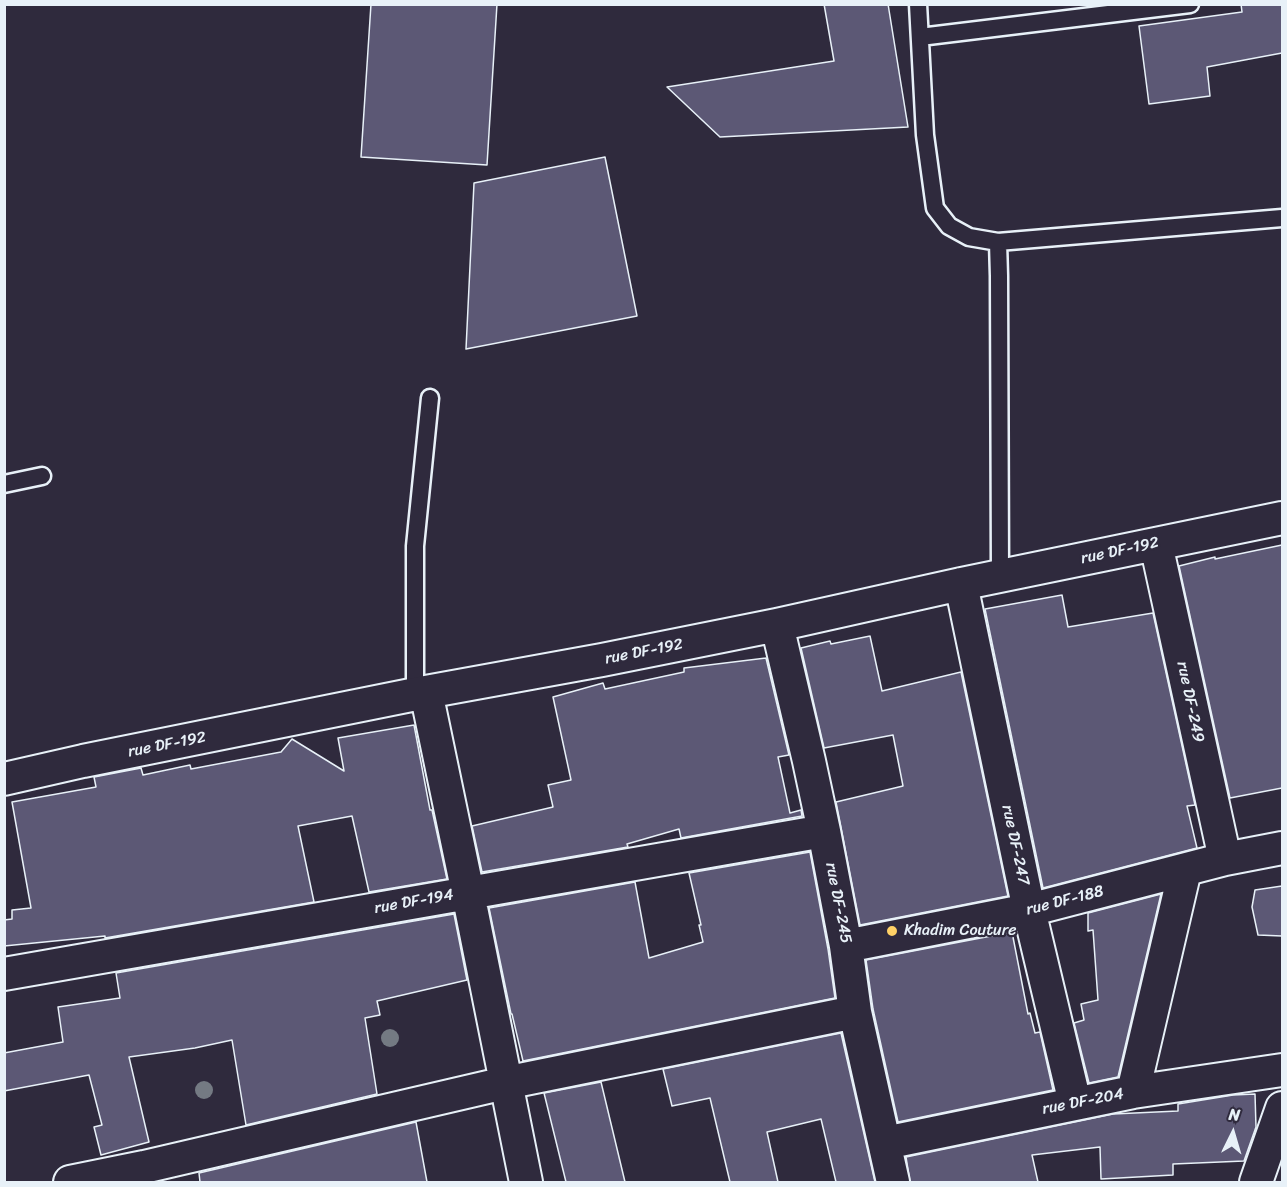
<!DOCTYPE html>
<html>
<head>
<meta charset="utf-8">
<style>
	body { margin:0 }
	#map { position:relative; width:1287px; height:1187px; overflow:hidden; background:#2f2a3d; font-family:Sriracha,sans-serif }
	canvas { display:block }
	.frame { position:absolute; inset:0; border:6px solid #e8f1f8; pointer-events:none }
	.north { position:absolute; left:1203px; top:1103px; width:60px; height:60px; -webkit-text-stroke:4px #2f2a3d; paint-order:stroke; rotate:5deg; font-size:16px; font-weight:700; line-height:24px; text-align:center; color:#e8f1f8 }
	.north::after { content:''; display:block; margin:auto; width:21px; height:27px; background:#e8f1f8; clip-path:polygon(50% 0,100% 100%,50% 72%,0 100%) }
</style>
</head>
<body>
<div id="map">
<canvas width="1287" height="1187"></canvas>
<div class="frame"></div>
<div class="north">N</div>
</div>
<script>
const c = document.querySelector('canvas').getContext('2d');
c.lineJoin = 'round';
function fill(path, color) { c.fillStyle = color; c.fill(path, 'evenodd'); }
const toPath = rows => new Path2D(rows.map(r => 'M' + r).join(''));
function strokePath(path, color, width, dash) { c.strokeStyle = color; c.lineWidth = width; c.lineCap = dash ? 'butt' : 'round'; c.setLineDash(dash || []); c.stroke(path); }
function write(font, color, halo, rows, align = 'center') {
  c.font = font + ' Sriracha,sans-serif'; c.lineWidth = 4.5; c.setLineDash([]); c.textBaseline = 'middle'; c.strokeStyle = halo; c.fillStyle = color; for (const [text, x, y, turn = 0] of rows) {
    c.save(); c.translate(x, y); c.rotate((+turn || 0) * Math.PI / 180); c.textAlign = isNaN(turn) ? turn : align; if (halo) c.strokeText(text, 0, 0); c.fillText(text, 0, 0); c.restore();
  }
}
const building = toPath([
	[371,4,497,4,487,165,361,157,371,4],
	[824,4,888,4,908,127,720,137,667,87,834,61,824,4],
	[1241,4,1282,4,1282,53,1207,67,1210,96,1149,104,1139,26,1242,12,1241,4],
	[605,157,637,316,466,349,474,183,605,157],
	[1282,545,1282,788,1230,798,1179,566,1215,557,1215,559,1282,545],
	[1062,595,1068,627,1153,613,1195,805,1187,806,1197,848,1043,888,985,609,1062,595],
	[870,636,882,691,961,672,1008,896,860,925,836,802,903,786,893,735,824,748,801,648,830,641,831,644,870,636],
	[766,658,789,755,778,757,790,813,801,810,802,816,681,838,679,829,627,844,628,847,482,872,472,826,553,807,548,785,571,780,553,697,603,683,605,689,684,672,684,668,766,658],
	[414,725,430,810,432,810,447,879,369,892,352,816,298,826,314,902,105,938,105,936,4,946,4,920,12,919,12,910,31,908,12,802,96,787,94,777,141,768,143,775,190,765,191,769,281,752,292,739,344,771,338,738,414,725],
	[810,852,828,949,835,998,523,1061,512,1014,511,1014,489,908,635,882,649,958,703,942,699,925,701,925,689,873,810,852],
	[1282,886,1282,936,1258,935,1252,907,1255,890,1282,886],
	[1161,894,1118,1077,1089,1083,1074,1023,1084,1020,1081,1004,1098,1000,1093,930,1088,931,1088,913,1161,894],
	[454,914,467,980,377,1001,380,1015,365,1018,377,1094,246,1125,232,1040,195,1048,129,1057,149,1142,101,1155,94,1127,102,1125,89,1075,4,1091,4,1053,63,1042,58,1007,120,998,116,973,454,914],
	[1012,932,1028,1014,1030,1013,1035,1033,1040,1032,1053,1090,898,1122,873,1009,866,960,1012,932],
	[841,1033,875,1182,836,1182,821,1119,767,1132,778,1182,730,1182,710,1098,672,1106,663,1069,841,1033],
	[601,1082,625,1182,566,1182,544,1093,601,1082],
	[1255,1094,1256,1127,1244,1161,1173,1164,1173,1175,1101,1179,1100,1147,1032,1155,1038,1182,910,1182,906,1157,1113,1114,1178,1111,1178,1104,1233,1095,1255,1094],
	[416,1122,427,1182,200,1182,199,1173,416,1122]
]);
const lane = toPath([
	[918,4,925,135,935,208,949,226,969,237,998,242,999,276,1000,576],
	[920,37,1190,4],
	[998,242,1282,218],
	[4,484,42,476],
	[415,695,415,546,430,398]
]);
const street = toPath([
	[1156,544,1225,859],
	[961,584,1029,910,1075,1103],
	[777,625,809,761,824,831,846,946,855,1012,893,1182],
	[426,692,468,893,526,1182],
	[4,779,83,761,426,692,602,660,777,625,961,584,1282,518],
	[846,946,1029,910,1225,859,1282,848],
	[4,974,824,831],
	[1133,1092,1185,870],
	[885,1143,1133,1092,1282,1070],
	[70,1182,144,1167,505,1083,855,1012],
	[1256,1182,1282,1108]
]);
const trees = [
	[390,1038],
	[204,1090]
];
const markers = [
	[892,931,6,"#ffd166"]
];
const streetNames = [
	["rue DF-192",1120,551,-12],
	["rue DF-192",644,652,-11],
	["rue DF-249",1190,702,78],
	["rue DF-192",167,745,-11],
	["rue DF-247",1015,845,78],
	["rue DF-188",1065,901,-14],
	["rue DF-194",414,902,-10],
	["rue DF-245",838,903,79],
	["rue DF-204",1083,1102,-11]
];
const poiNames = [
	["Khadim Couture",904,931]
];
fill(building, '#5c5875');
strokePath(building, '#e8f1f8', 1.5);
strokePath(lane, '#e8f1f8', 21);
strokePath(street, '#e8f1f8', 36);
strokePath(lane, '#2f2a3d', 16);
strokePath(street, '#2f2a3d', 32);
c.fillStyle = '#747a83';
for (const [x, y] of trees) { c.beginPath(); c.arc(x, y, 9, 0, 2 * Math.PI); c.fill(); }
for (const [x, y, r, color] of markers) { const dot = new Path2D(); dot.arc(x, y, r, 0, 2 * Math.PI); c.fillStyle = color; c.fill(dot); strokePath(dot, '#2f2a3d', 2); }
write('16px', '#e8f1f8', '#2f2a3d', streetNames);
write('16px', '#e8f1f8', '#2f2a3d', poiNames, 'left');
</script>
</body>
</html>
